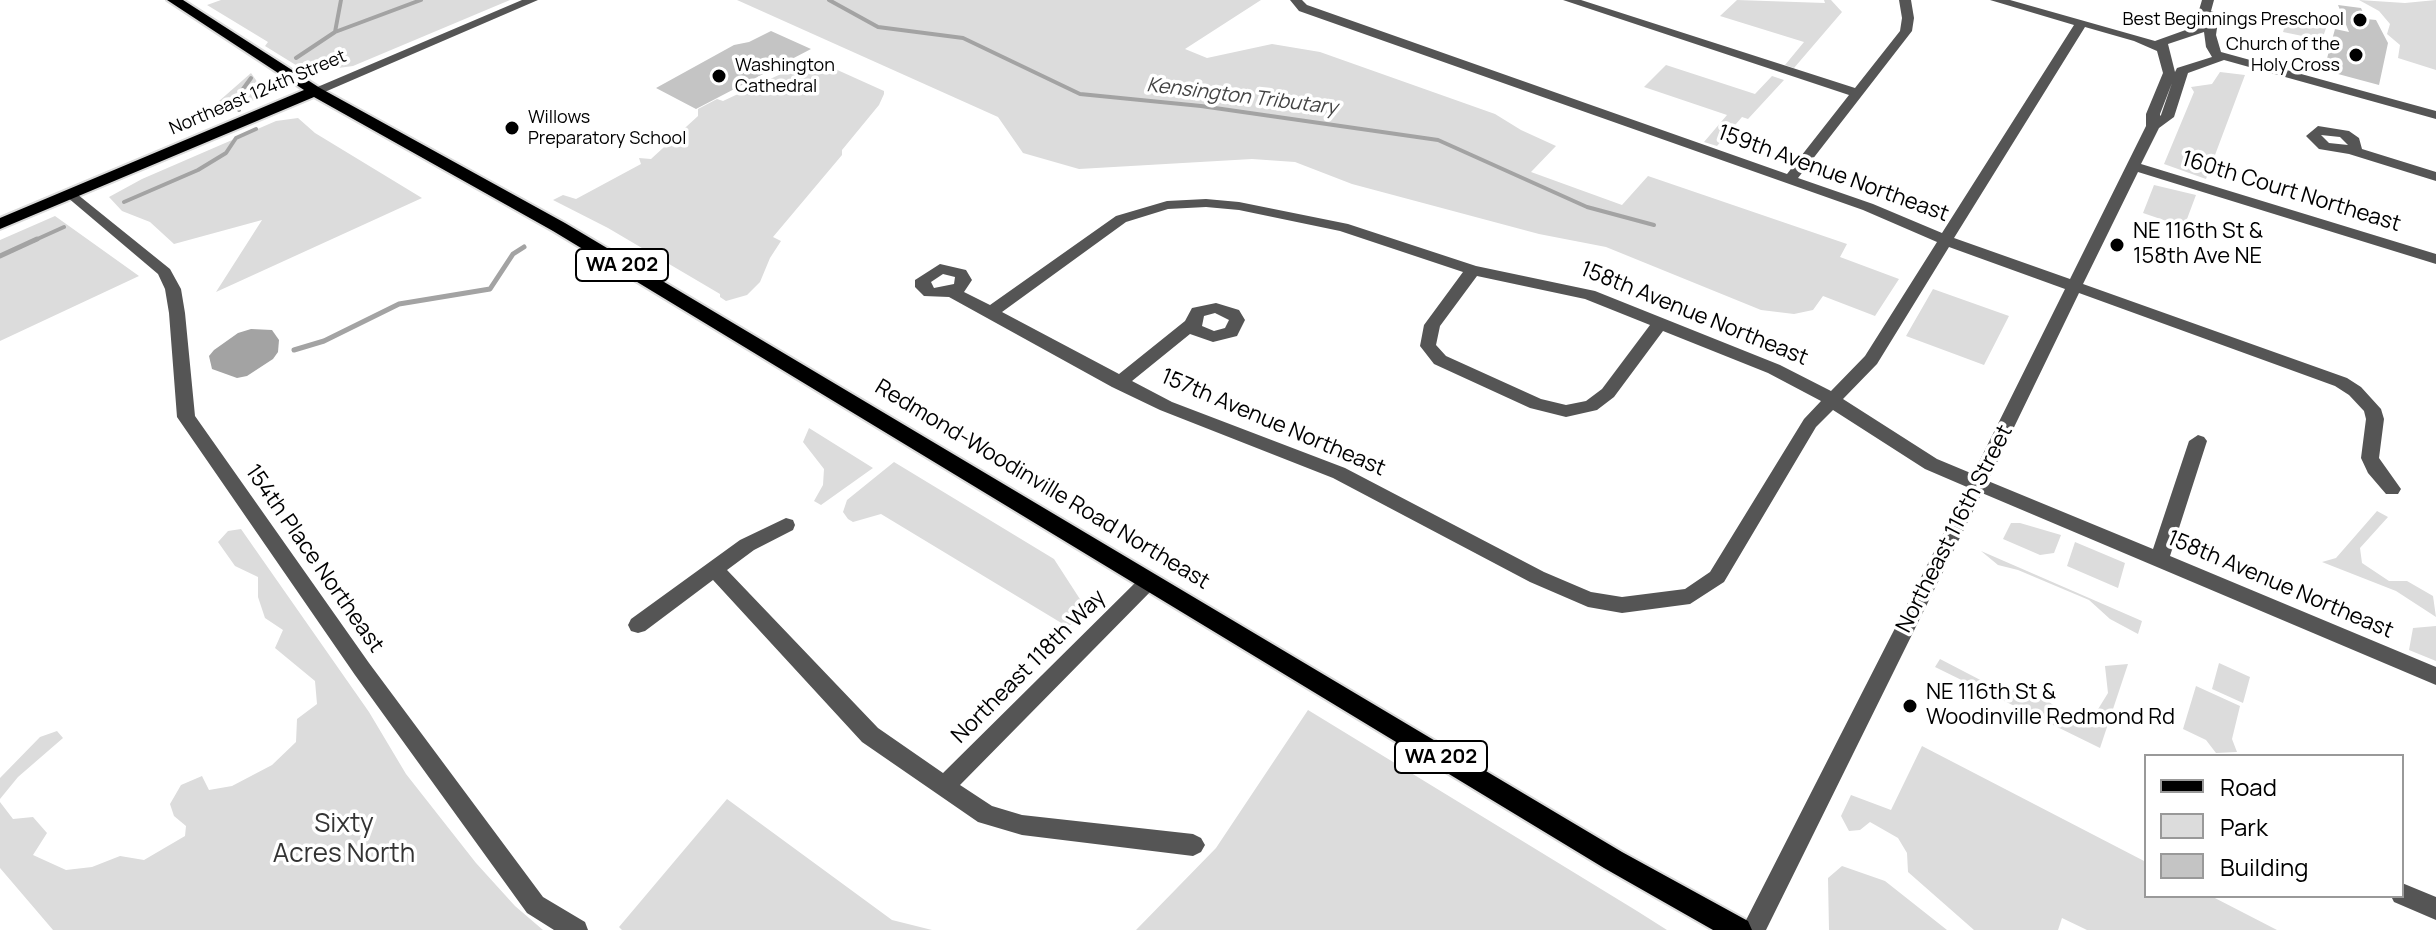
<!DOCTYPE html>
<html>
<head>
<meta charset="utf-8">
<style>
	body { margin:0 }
	#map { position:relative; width:2436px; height:930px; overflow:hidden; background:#fff; font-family:Manrope,sans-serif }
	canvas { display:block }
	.legend { position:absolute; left:2144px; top:754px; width:260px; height:144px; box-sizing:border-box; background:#fff; border:2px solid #999; margin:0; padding:10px 14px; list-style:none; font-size:24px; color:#000 }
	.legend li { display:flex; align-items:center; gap:16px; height:40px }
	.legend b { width:40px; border:2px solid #999 }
</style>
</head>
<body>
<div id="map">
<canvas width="2436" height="930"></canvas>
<ul class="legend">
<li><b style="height:10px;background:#000"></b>Road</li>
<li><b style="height:22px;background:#dcdcdc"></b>Park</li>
<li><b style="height:22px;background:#c4c4c4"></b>Building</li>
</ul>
</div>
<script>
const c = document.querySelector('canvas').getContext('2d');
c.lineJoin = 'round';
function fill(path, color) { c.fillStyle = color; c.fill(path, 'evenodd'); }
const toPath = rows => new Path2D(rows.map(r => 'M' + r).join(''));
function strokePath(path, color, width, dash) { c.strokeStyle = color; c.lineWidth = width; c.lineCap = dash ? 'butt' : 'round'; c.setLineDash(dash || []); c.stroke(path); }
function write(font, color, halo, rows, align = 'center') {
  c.font = font + ' Manrope,sans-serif'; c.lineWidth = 7; c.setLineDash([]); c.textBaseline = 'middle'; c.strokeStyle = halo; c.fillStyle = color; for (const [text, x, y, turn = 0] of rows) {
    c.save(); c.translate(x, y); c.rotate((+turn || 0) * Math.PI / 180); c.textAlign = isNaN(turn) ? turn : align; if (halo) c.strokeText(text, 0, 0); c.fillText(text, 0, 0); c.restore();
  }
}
const green = toPath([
	[221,0,510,0,353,66,323,70,299,67,265,46,268,42,207,5],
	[737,0,1261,0,1185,49,1207,58,1272,44,1320,52,1495,114,1521,130,1556,146,1531,172,1622,205,1648,176,1847,244,1840,257,1899,279,1875,316,1823,296,1813,310,1794,314,1761,310,1606,247,1539,234,1352,184,1295,162,1252,159,1079,169,1023,153,998,117],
	[1737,0,1825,3,1824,0,1831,0,1842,12,1794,68,1785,65,1804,42,1720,16],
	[2359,0,2405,3,2436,0,2436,70,2398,58,2400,45,2387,34,2390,24,2379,11],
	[2287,19,2326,28,2322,40,2283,32],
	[813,59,884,91,884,94,879,105,842,150,842,155,773,237,781,241,770,258,760,282,747,295,726,301,720,297,720,294,608,228,553,200,563,195,576,199,641,164,639,158,651,159,698,116,698,109,717,99,723,101],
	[1666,65,1755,94,1772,76,1784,80,1748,119,1742,117,1717,146,1704,142,1727,115,1644,87],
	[2220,72,2245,75,2206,179,2164,164,2194,92,2191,87,2212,84],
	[251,73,263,90,251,103,216,118,210,109],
	[298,118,315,133,422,198,216,292,262,220,174,244,150,222,122,211,109,197,142,179,276,121],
	[2154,185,2196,195,2184,227,2143,213],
	[55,216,139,276,0,341,0,240],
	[1933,289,2009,316,1984,365,1906,336],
	[809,428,873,468,821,505,814,501,823,485,824,469,803,442],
	[894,462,1054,559,1087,610,1068,627,881,514,853,522,848,519,843,512,847,500],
	[2377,511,2388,517,2360,548,2362,563,2389,581,2407,581,2433,596,2436,617,2396,591,2322,562,2336,558],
	[2011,523,2020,523,2061,535,2054,553,2040,555,2003,539],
	[241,529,369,712,406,774,476,863,515,906,543,930,53,930,0,868,0,802,13,819,33,817,47,833,33,855,66,870,92,867,120,856,144,860,185,836,186,826,174,816,170,804,181,785,202,776,209,790,232,786,272,765,296,742,297,719,317,704,315,681,275,648,283,630,265,618,258,597,258,577,235,566,218,542,228,531],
	[2075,542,2125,563,2118,588,2067,566],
	[1981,551,2142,621,2138,634,2110,619,2089,600,2018,570,1998,565],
	[2436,626,2436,661,2409,650,2413,628],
	[1940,659,1990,685,2039,695,2069,716,2092,719,2108,693,2105,666,2128,664,2100,748,1935,667],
	[2219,663,2250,677,2243,703,2212,689],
	[2196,686,2240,706,2232,739,2237,752,2216,753,2206,740,2183,729],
	[1308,710,1637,911,1667,930,1136,930,1216,848],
	[57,731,63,738,18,777,0,799,0,778,40,737],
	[1922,746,2146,862,2146,896,2211,896,2277,930,2087,930,2062,918,2058,930,1974,930,1908,872,1907,853,1898,838,1870,822,1860,830,1849,831,1841,816,1851,795,1891,810],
	[727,799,892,920,932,930,622,930,619,927],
	[1842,866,1885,881,1947,930,1829,930,1828,878]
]);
const water = toPath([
	[251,329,272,330,279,340,278,352,273,359,247,376,237,378,212,369,209,356,214,350,238,333]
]);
const streamFar1 = toPath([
	[829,0,878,27,963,38,1080,94,1201,106,1438,140,1587,207,1654,225],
	[335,32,341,0],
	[296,58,335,32,421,0],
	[239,110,235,100,251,78],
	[124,202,198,170,226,153,236,138,256,129],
	[33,241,64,227]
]);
const stream = toPath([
	[0,256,37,239],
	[294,350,324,341,399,304,490,289,513,254,524,247]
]);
const building = toPath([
	[2338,5,2361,8,2366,19,2376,20,2388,43,2379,85,2338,74,2340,66,2326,62,2335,29,2349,32],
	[771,31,811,49,696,109,656,88,734,45,749,42]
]);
const minor = toPath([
	[522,0,538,0,320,94,308,91,522,0],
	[1290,0,1302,0,1307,5,1787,174,1849,95,1563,0,1581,0,1855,88,1900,31,1902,18,1899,0,1911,0,1914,18,1912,31,1798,178,1873,204,1942,233,2074,25,1990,0,2010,0,2155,41,2194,27,2202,0,2214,0,2211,11,2219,14,2216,35,2221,52,2436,111,2436,119,2224,60,2188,73,2174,117,2159,128,2141,164,2436,254,2436,264,2138,172,2083,284,2347,378,2361,387,2381,409,2384,419,2379,458,2401,489,2398,494,2386,494,2368,473,2361,458,2366,419,2364,411,2349,395,2335,386,2079,293,1988,481,2153,549,2189,441,2198,435,2204,437,2207,441,2170,556,2436,667,2436,685,1982,493,1766,930,1741,930,1967,487,1925,469,1833,410,1816,427,1724,582,1690,604,1622,613,1588,607,1530,582,1333,478,1160,410,1112,387,949,297,924,296,915,287,915,280,940,264,966,270,972,280,964,292,990,305,1116,216,1167,201,1206,199,1239,202,1348,224,1476,266,1595,291,1780,365,1831,391,1865,356,1937,242,1863,210,1299,11,1290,0],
	[2085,27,2134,41,2157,51,2163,73,2146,114,2146,126,2070,279,1954,238,2085,27],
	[2204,32,2206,47,2212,57,2177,68,2175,72,2168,44,2204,32],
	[2172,83,2161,115,2160,116,2160,114,2172,83],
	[1206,207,1239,210,1340,231,1463,272,1424,325,1420,346,1434,364,1530,408,1566,417,1597,410,1614,397,1663,331,1768,373,1821,401,1804,419,1710,572,1685,589,1622,597,1591,592,1544,572,1345,468,1172,402,1132,381,1190,334,1213,342,1237,336,1245,320,1239,310,1216,303,1192,308,1185,321,1119,374,1002,312,1126,222,1168,209,1206,207],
	[1949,247,2065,289,1973,474,1937,459,1843,399,1877,364,1949,247],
	[943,274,955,277,954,284,934,288,931,282,943,274],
	[1477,276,1585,299,1650,325,1602,389,1586,401,1566,405,1541,399,1446,356,1436,345,1440,326,1477,276],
	[1215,313,1229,320,1225,328,1214,331,1202,326,1204,316,1215,313],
	[2318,126,2349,131,2359,138,2362,149,2436,172,2436,181,2349,154,2319,149,2306,136,2318,126],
	[2321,135,2340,137,2348,145,2329,143,2321,135],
	[72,190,170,269,181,289,185,313,195,416,369,663,543,897,585,922,588,930,554,930,527,913,355,675,177,417,169,313,165,289,158,274,67,197,65,194,72,190],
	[786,518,793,520,795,525,793,530,754,550,727,570,878,728,943,773,1141,577,1155,577,1158,582,1155,587,960,785,992,806,1022,815,1193,834,1201,838,1205,845,1201,852,1193,856,1022,835,978,822,862,742,713,580,645,631,638,633,631,631,628,625,631,619,740,540,786,518],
	[2402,883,2436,897,2436,920,2394,902,2391,896,2402,896,2402,883]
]);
const major = toPath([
	[167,0,183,0,320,88,565,223,1622,852,1748,921,1752,930,1713,930,1604,868,553,231,314,97,0,229,0,218,304,90,167,0]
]);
const markers = [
	[2360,20,8,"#000"],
	[2356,55,8,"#000"],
	[719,76,8,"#000"],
	[512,128,8,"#000"],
	[2117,245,8,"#000"],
	[1910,706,8,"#000"]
];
const farPoinames = [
	["Best Beginnings Preschool",2344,20],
	["Church of the",2340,45],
	["Holy Cross",2340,66],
	["Washington",735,66,"left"],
	["Cathedral",735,87,"left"],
	["Willows",528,118,"left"],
	["Preparatory School",528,139,"left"]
];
const farStreetnames = [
	["Northeast 124th Street",258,93,-23]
];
const farWaternames = [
	["Kensington Tributary",1242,97,7]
];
const shields = [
	[622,265,92],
	[1441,757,92]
];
const shieldNames = [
	["WA 202",622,265],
	["WA 202",1441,757]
];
const streetNames = [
	["159th Avenue Northeast",1833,174,20],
	["160th Court Northeast",2291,192,17],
	["158th Avenue Northeast",1694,314,22],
	["157th Avenue Northeast",1273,423,23],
	["Redmond-Woodinville Road Northeast",1042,485,31],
	["Northeast 116th Street",1955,529,-63],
	["154th Place Northeast",314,559,55],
	["158th Avenue Northeast",2280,585,23],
	["Northeast 118th Way",1029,667,-45]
];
const poiNames = [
	["NE 116th St &",2133,232],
	["158th Ave NE",2133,257],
	["NE 116th St &",1926,693],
	["Woodinville Redmond Rd",1926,718]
];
const nearParknames = [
	["Sixty",344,825],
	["Acres North",344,855]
];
fill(green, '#dcdcdc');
fill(water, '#a3a3a3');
strokePath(streamFar1, '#a3a3a3', 4);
strokePath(stream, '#a3a3a3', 5);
fill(building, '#c4c4c4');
strokePath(major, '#dbdbdb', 4);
fill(minor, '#555');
fill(major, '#000');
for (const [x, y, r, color] of markers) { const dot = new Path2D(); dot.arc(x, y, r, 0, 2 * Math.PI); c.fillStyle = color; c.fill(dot); strokePath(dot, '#fff', 3); }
write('18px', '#000', '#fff', farPoinames, 'right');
write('18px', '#000', '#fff', farStreetnames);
write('italic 20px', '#444', '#fff', farWaternames);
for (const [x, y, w] of shields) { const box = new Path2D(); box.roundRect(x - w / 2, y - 16, w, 32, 6); c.fillStyle = '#fff'; c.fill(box); strokePath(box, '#000', 2); }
write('bold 20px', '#000', null, shieldNames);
write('22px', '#000', '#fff', streetNames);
write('22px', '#000', '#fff', poiNames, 'left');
write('26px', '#333', '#fff', nearParknames);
</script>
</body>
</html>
